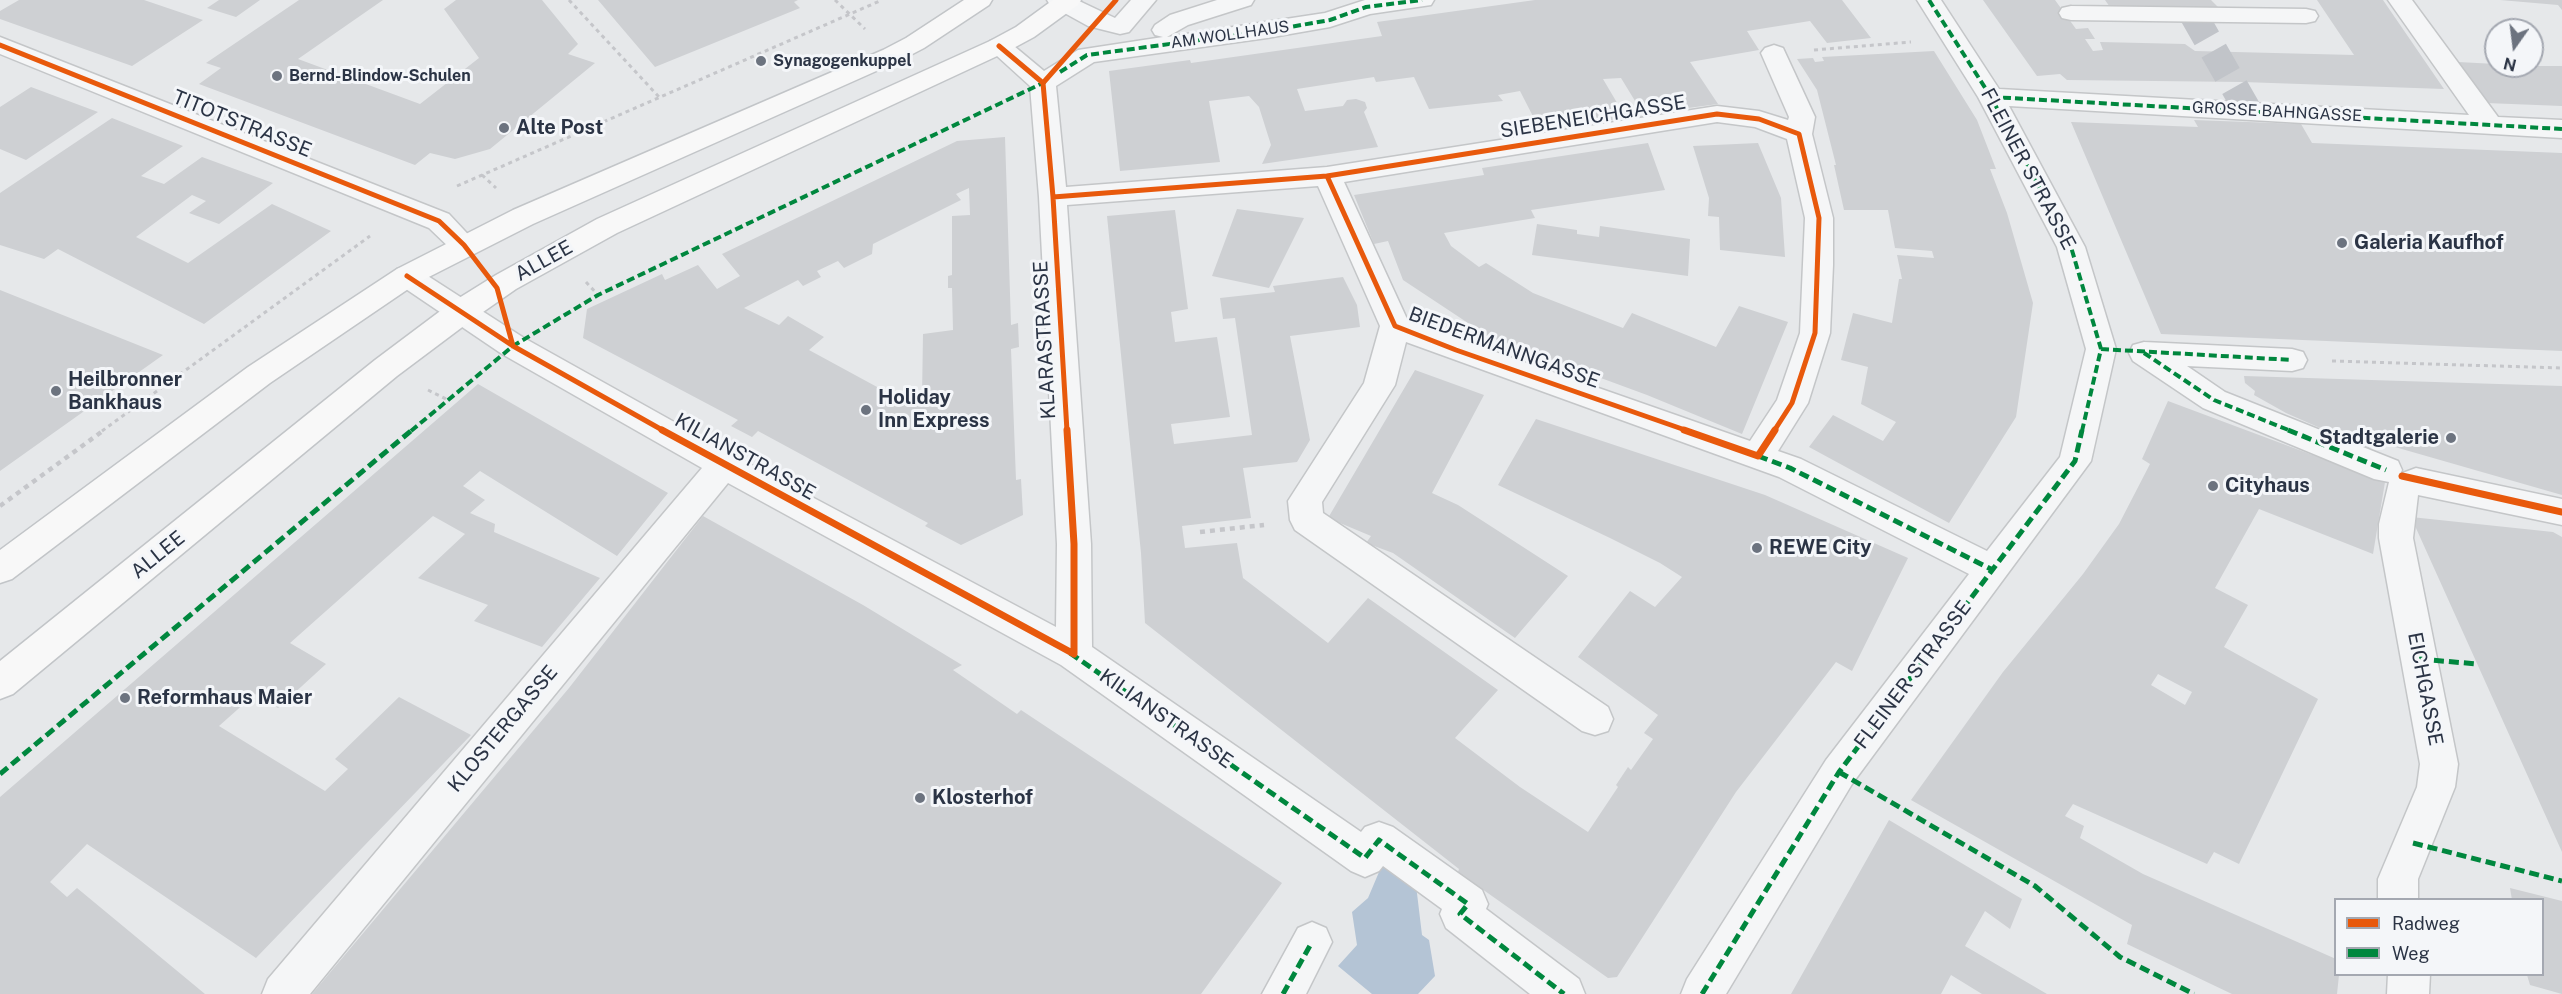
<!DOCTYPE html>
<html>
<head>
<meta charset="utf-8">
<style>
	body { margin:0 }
	#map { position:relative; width:2562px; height:994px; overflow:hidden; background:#e6e8ea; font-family:"Public Sans",sans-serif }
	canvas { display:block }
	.legend { position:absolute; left:2334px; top:898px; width:210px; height:78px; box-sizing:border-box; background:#f4f6f9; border:2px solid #a4a8b1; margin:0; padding:8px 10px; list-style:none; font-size:18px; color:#2b3445 }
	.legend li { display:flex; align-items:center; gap:12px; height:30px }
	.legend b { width:30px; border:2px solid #a4a8b1 }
	.north { position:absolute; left:2484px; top:18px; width:60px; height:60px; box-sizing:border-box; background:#f4f6f9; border:2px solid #a4a8b1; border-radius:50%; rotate:194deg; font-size:16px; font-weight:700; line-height:24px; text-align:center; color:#2b3445 }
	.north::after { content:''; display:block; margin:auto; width:21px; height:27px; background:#6c737f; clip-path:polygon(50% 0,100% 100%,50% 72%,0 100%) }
</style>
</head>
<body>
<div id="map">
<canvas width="2562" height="994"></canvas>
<ul class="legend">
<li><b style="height:8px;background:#e8590c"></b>Radweg</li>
<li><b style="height:8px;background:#00873e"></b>Weg</li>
</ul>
<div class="north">N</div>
</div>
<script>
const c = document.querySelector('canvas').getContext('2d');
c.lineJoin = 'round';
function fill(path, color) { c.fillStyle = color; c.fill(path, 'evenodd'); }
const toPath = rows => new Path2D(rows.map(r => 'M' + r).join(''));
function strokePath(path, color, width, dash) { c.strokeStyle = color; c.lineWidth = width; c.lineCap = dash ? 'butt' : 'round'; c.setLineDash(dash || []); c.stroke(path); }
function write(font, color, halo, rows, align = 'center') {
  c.font = font + ' "Public Sans",sans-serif'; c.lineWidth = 6; c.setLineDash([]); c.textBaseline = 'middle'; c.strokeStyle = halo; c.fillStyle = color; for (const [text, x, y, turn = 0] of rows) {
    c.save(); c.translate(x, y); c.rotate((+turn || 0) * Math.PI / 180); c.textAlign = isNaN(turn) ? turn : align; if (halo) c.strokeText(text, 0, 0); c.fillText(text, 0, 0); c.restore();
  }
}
const water = toPath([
	[1382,865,1416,885,1422,935,1429,940,1435,976,1418,994,1372,994,1338,966,1357,945,1352,912,1368,898]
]);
const building = toPath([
	[19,0,144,0,203,20,132,66,0,19,0,11],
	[219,0,260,0,236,17,207,8],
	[299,0,383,0,298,59,420,104,479,58,444,9,456,0,542,0,578,44,568,54,595,63,490,149,455,159,430,153,415,165,199,84,221,68,206,63],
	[598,0,798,0,794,2,800,8,655,67],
	[1535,0,1842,0,1871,38,1827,43,1810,21,1747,31,1759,50,1690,62,1718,104,1643,114,1621,78,1603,79,1626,118,1540,130,1520,91,1498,95,1503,101,1429,109,1414,77,1376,82,1374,77,1297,89,1305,111,1343,106,1347,100,1356,99,1365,102,1367,108,1364,112,1378,147,1262,164,1271,145,1259,107,1249,96,1209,101,1220,162,1120,171,1109,71,1190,60,1191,63,1382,36,1377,22],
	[1983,0,2055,0,2076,29,2088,28,2095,39,2085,39,2093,51,2103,50,2100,42,2185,44,2195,51,2354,55,2317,0,2383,0,2444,89,2243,82,2067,80,2060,74,2037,76],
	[2105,0,2211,0,2218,7,2112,10],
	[2500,0,2562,0,2562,10,2558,5],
	[1934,51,1977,120,1996,169,1990,169,2007,213,2033,303,2016,417,1949,523,1809,447,1833,415,1883,441,1896,422,1861,404,1868,367,1841,360,1853,313,1892,323,1899,279,1902,279,1897,255,1934,258,1932,251,1895,248,1888,210,1844,210,1834,165,1836,165,1817,90,1797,59,1813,58,1815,62,1824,61,1822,57],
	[2458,62,2496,64,2496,66,2562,66,2562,106,2486,103],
	[31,87,98,112,26,160,0,149,0,107],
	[112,118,183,146,141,176,164,184,202,157,273,183,219,224,189,213,206,201,192,195,136,237,188,263,272,204,331,231,204,324,58,249,44,259,0,245,0,193],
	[2194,120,2301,124,2312,143,2562,153,2562,351,2161,334,2071,122,2198,127],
	[1005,137,1011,325,1018,323,1019,347,1011,349,1016,480,1021,479,1023,515,961,545,925,526,928,523,758,431,752,437,731,426,738,420,583,338,587,309,662,274,665,280,698,265,717,289,740,276,722,254,957,141],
	[969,188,970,215,952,216,952,275,948,276,948,288,952,288,953,330,923,334,922,397,901,400,809,350,824,337,788,316,779,325,744,308,798,280,803,286,821,277,817,271,838,261,844,268,872,254,873,244,961,200,956,194],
	[1648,143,1665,190,1531,210,1535,218,1444,233,1451,246,1479,267,1486,263,1533,293,1623,328,1632,313,1716,347,1739,306,1788,322,1742,434,1647,395,1476,332,1462,323,1468,323,1403,280,1388,241,1374,244,1354,195,1484,175,1482,168],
	[1758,143,1781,198,1785,257,1720,250,1719,217,1708,216,1709,198,1693,146],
	[1237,209,1304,218,1269,288,1212,276],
	[1175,210,1188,309,1171,312,1175,342,1217,337,1230,417,1171,424,1174,444,1252,435,1235,318,1223,319,1220,298,1275,292,1273,286,1343,277,1357,305,1360,327,1290,336,1310,440,1297,462,1243,468,1251,518,1182,526,1185,548,1237,543,1243,578,1328,643,1368,598,1498,690,1455,738,1520,787,1588,832,1618,787,1616,785,1628,767,1631,770,1653,739,1644,733,1658,715,1578,657,1630,591,1655,607,1682,577,1660,563,1610,538,1498,485,1536,419,1765,495,1908,558,1852,671,1836,662,1736,792,1617,977,1608,978,1458,872,1459,869,1145,623,1141,553,1107,216],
	[1537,224,1577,230,1577,234,1599,237,1600,226,1690,239,1688,276,1532,255],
	[0,290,163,355,0,471],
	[1415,370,1484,395,1432,493,1458,505,1568,576,1515,638,1393,553,1366,543,1371,536,1328,518],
	[2244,376,2562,386,2562,495,2374,441,2368,449,2286,413,2254,395,2255,391,2245,383],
	[478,384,668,493,617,556,480,471,463,486,485,500,470,513,495,524,494,532,600,578,542,647,474,621,488,605,418,578,465,534,433,516,290,643,326,664,278,708,255,694,219,726,325,791,348,769,335,759,399,697,471,735,256,958,87,844,50,882,67,897,77,888,205,994,0,994,0,797],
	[2168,401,2385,482,2373,554,2259,509,2215,588,2248,605,2224,647,2318,699,2239,864,2214,852,2207,864,2073,804,2065,816,2084,826,2080,838,2143,874,2336,959,2336,975,2339,975,2337,994,2232,994,2127,944,2132,925,1911,800,2003,672,2083,574,2119,524,2150,464,2142,459],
	[2158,674,2192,692,2185,705,2151,685],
	[703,516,863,605,962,665,953,670,1017,714,1021,710,1282,883,1201,994,312,994,569,688],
	[2411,517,2553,532,2562,537,2562,852],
	[1889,820,2022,899,2010,929,1985,911,1965,946,2047,994,1982,994,1951,975,1941,994,1791,994],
	[2510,888,2562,901,2562,994,2530,985,2527,975,2542,975,2542,900,2512,900]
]);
const minorTunnel = toPath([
	[2193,14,2248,111]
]);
const pathFar1 = toPath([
	[569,0,659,97],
	[835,0,865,29],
	[1814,50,1911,42],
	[482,175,496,188],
	[457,186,882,0],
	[586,282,598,295],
	[2332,361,2562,368],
	[428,390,448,400],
	[102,431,370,236]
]);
const path = toPath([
	[0,506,104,430],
	[1200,532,1264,525]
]);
const minor = toPath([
	[1047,0,1077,0,1115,18,1131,0,1156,0,1129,32,1120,34,1088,26,1050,5,1047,0],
	[1217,0,1254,0,1251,5,1188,25,1167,37,1325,13,1365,0,1434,0,1431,5,1370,14,1330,27,1267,38,1094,62,1056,86,1066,187,1327,167,1717,106,1759,111,1788,120,1789,117,1761,53,1765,48,1774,45,1783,48,1815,117,1812,134,1833,218,1833,265,1830,333,1808,403,1778,451,1801,459,1987,551,2060,457,2086,349,2057,247,1978,97,1917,0,1941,0,1999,89,2469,115,2388,0,2412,0,2498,117,2562,120,2562,138,2009,106,2085,247,2116,349,2091,461,1852,784,1726,994,1681,994,1687,979,1826,760,1969,574,1779,477,1406,342,1395,385,1322,502,1323,513,1608,707,1613,719,1608,731,1595,735,1582,731,1295,530,1290,520,1288,501,1364,383,1380,326,1318,186,1067,205,1091,544,1092,647,1361,832,1365,827,1379,822,1393,827,1482,890,1488,904,1486,909,1579,979,1585,994,1530,994,1446,928,1440,914,1442,909,1383,866,1379,871,1365,877,1351,871,1061,665,728,483,310,994,262,994,268,979,702,468,502,354,397,283,392,276,397,269,407,266,417,269,524,338,735,456,1056,627,1057,544,1039,197,1030,86,986,46,990,41,999,38,1008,41,1044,71,1078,50,1163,37,1155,35,1152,30,1155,25,1170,15,1217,0],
	[1717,122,1755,127,1787,139,1805,218,1800,333,1777,400,1750,441,1467,342,1407,319,1344,182,1717,122],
	[2071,6,2306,9,2315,11,2318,16,2315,21,2306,23,2071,20,2062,18,2059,13,2062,8,2071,6],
	[0,37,449,214,478,245,474,252,464,255,454,252,429,228,0,54,0,37],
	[2144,342,2292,349,2303,352,2307,360,2303,368,2292,371,2187,366,2225,392,2398,461,2402,470,2400,474,2416,468,2562,499,2562,525,2418,495,2413,538,2458,764,2455,787,2418,879,2418,900,2378,900,2378,879,2417,787,2420,764,2379,538,2379,524,2389,482,2374,479,2203,408,2133,361,2129,353,2133,345,2144,342],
	[1312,922,1326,928,1332,942,1306,994,1262,994,1298,928,1312,922],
	[2388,974,2430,974,2429,994,2387,994,2388,974]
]);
const major = toPath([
	[964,0,992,0,989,5,924,48,901,60,533,224,417,283,270,383,12,579,0,583,0,550,248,367,397,269,513,210,883,50,906,38,964,0],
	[1053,0,1081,0,1078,5,1034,37,1008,51,617,233,516,289,473,319,397,376,13,694,0,699,0,661,375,360,451,303,496,275,597,219,990,41,1016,27,1053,0]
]);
const quietFar1 = toPath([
	[1929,0,1991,97,2071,247,2101,349,2082,431],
	[1060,72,1087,55,1267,31,1330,20,1366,7,1422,0],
	[1991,97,2562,129],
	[2101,349,2292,360],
	[2144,353,2214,400,2291,431],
	[411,431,513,346,598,295,1045,82]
]);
const quiet = toPath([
	[2288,430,2386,470],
	[1758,456,1790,468,1993,570],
	[1070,653,1365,858,1379,840,1468,904,1460,914,1564,994],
	[2419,659,2477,664],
	[1839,772,2035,886,2120,957,2194,994],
	[0,774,412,430],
	[2413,843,2562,881],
	[1283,994,1312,942],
	[1702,994,1839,772,2075,461,2082,430]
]);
const cyclewayFar1 = toPath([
	[0,45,439,221,464,245,497,288,513,346],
	[999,46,1043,83,1053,197,1067,431],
	[1043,83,1116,0],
	[1327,176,1395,326,1456,350,1688,431],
	[1327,176,1717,114,1759,119,1799,134,1819,218,1815,333,1792,403,1774,431],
	[1053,197,1327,176],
	[407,276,513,346,664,431]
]);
const cycleway = toPath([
	[662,430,1074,654,1074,544,1067,430],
	[1684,430,1758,456,1775,430],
	[2402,476,2562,512]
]);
const markers = [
	[761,61,6,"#6c737f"],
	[277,76,6,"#6c737f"],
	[504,128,6,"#6c737f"],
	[2342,243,6,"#6c737f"],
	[56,391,6,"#6c737f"],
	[866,410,6,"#6c737f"],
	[2451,438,6,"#6c737f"],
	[2213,486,6,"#6c737f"],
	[1757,548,6,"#6c737f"],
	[125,698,6,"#6c737f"],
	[920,798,6,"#6c737f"]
];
const farStreetnames = [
	["AM WOLLHAUS",1230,35,-8],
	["GROSSE BAHNGASSE",2277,112,3]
];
const farPoinames = [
	["Synagogenkuppel",773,61],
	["Bernd-Blindow-Schulen",289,76]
];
const streetNames = [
	["SIEBENEICHGASSE",1593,117,-9],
	["TITOTSTRASSE",242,124,22],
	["FLEINER STRASSE",2028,169,62],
	["ALLEE",544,261,-29],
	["KLARASTRASSE",1045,340,-93],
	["BIEDERMANNGASSE",1504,348,20],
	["KILIANSTRASSE",745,457,29],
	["ALLEE",158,555,-39],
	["FLEINER STRASSE",1913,675,-53],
	["EICHGASSE",2425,689,79],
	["KILIANSTRASSE",1166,719,35],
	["KLOSTERGASSE",503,729,-50]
];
const poiNames = [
	["Alte Post",516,128],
	["Galeria Kaufhof",2354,243],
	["Heilbronner",68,380],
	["Bankhaus",68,403],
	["Holiday",878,398],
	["Inn Express",878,421],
	["Stadtgalerie",2439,438,"right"],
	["Cityhaus",2225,486],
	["REWE City",1769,548],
	["Reformhaus Maier",137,698],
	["Klosterhof",932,798]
];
fill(water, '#b4c4d5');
fill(building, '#ced0d3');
strokePath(minorTunnel, '#c1c4c9', 28, [28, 14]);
strokePath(minor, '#c4c6c8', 3);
strokePath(major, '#c2c5c8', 3);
strokePath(pathFar1, '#c5c6ca', 3, [4, 4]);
strokePath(path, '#c5c6ca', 4.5, [5, 5]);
fill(minor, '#f5f6f7');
fill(major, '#f8f8f8');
strokePath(quietFar1, '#00873e', 4, [8, 4]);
strokePath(quiet, '#00873e', 5, [10, 5]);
strokePath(cyclewayFar1, '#e8590c', 5);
strokePath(cycleway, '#e8590c', 7);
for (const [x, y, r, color] of markers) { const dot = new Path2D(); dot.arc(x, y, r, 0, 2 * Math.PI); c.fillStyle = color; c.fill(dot); strokePath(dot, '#f4f6f9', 2); }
write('16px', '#2b3445', '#f4f6f9', farStreetnames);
write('bold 16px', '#2b3445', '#f4f6f9', farPoinames, 'left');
write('20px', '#2b3445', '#f4f6f9', streetNames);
write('bold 20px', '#2b3445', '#f4f6f9', poiNames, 'left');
</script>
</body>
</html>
